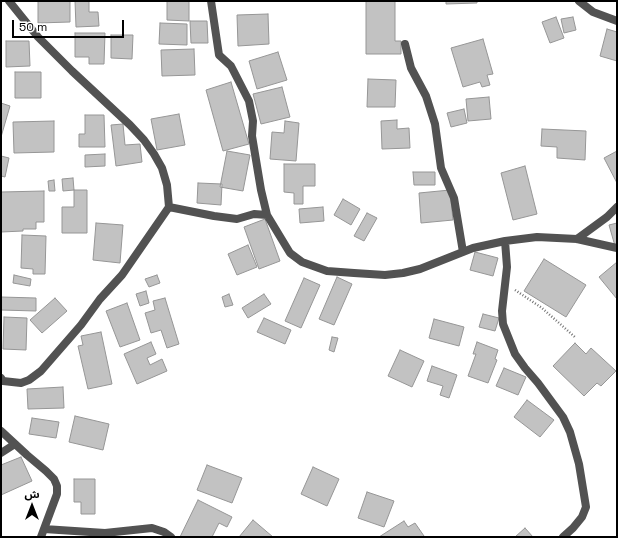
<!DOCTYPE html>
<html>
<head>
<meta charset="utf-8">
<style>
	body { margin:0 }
	#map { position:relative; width:618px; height:538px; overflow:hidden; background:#fff; font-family:"Space Grotesk","Noto Sans Arabic",sans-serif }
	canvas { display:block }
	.frame { position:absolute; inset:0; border:2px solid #000; pointer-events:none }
	.north { position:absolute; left:12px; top:486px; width:40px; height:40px; -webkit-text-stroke:3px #fff; paint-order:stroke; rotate:0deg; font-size:11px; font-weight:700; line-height:16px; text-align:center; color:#000 }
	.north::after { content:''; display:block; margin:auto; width:14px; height:18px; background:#000; clip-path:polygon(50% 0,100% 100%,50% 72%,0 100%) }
	.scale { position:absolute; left:12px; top:20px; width:112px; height:18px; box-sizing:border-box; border:2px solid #000; border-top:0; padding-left:5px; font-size:12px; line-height:14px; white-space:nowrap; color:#000; -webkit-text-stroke:3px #fff; paint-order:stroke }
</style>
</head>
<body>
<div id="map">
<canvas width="618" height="538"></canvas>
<div class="frame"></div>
<div class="north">ش</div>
<div class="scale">50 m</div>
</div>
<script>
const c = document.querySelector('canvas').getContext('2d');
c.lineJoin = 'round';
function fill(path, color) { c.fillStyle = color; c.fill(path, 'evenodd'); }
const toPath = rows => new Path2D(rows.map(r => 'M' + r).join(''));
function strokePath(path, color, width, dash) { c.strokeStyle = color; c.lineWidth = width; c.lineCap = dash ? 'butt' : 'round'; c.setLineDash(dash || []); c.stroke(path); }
const building = toPath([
	[38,1,70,1,70,22,38,23,38,1],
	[75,1,89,1,89,12,98,12,99,26,76,27,75,1],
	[167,1,189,1,189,21,167,20,167,1],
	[366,1,395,1,395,41,401,41,401,54,366,54,366,1],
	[446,1,477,1,477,3,446,4,446,1],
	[268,14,269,44,238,46,237,15,268,14],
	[556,17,564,38,550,43,542,22,556,17],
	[573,17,576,30,564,33,561,19,573,17],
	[190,21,207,21,208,43,191,43,190,21],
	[160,23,187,24,187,45,159,44,160,23],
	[607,29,617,32,617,61,600,56,607,29],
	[75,33,105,33,104,64,89,64,89,57,75,57,75,33],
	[111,35,133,35,132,59,111,58,111,35],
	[483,39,493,74,487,75,490,85,482,87,480,82,463,87,451,48,483,39],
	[6,41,29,41,30,66,6,67,6,41],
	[194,49,195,75,162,76,161,50,194,49],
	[278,52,287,80,257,89,249,61,278,52],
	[15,72,41,72,41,98,15,98,15,72],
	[368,79,396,80,395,107,367,107,368,79],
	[231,82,249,144,223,151,206,90,231,82],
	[282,87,290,117,261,124,253,94,282,87],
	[489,97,491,119,468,121,466,99,489,97],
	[1,103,10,106,1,137,1,103],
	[464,109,467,123,451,127,447,113,464,109],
	[179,114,185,145,157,150,151,119,179,114],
	[85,115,104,115,105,147,79,147,79,134,85,134,85,115],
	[397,120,397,129,409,128,410,148,382,149,381,121,397,120],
	[54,121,54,152,14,153,13,122,54,121],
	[285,121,299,123,296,161,270,159,272,132,284,133,285,121],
	[123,124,125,145,140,144,142,162,116,166,111,125,123,124],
	[542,129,586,131,585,160,557,158,557,147,541,146,542,129],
	[227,151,250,155,243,191,220,187,227,151],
	[617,151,617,183,604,158,617,151],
	[105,154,105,166,85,167,85,155,105,154],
	[1,156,9,158,5,177,1,176,1,156],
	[284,164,315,164,315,186,303,186,303,204,294,204,294,193,284,192,284,164],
	[525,166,537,214,513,220,501,173,525,166],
	[413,172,435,172,435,185,414,185,413,172],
	[73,178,74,190,63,191,62,179,73,178],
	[54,180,55,191,49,191,48,181,54,180],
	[198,183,222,184,221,205,197,203,198,183],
	[74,190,87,190,87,233,62,233,62,207,74,207,74,190],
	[450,190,453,220,421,223,419,193,450,190],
	[44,191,44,222,36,222,36,229,23,229,23,231,1,232,1,192,44,191],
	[343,199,360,209,351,225,334,215,343,199],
	[323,207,324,221,300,223,299,209,323,207],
	[367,213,377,218,364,241,354,236,367,213],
	[265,219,280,261,259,269,244,227,265,219],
	[96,223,123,225,120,263,93,260,96,223],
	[617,223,617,246,615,246,609,225,617,223],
	[22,235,46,236,45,274,33,274,33,269,21,268,22,235],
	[248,245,257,267,237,275,228,254,248,245],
	[475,252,498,258,493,276,470,270,475,252],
	[544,259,586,285,566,317,524,291,544,259],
	[617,262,617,299,599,277,617,262],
	[14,275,31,279,30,286,13,283,14,275],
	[157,275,160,283,149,287,145,279,157,275],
	[337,277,352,284,334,325,319,319,337,277],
	[304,278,320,285,301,328,285,321,304,278],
	[146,291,149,303,140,306,136,294,146,291],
	[229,294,233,305,225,307,222,297,229,294],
	[264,294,271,304,248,318,242,308,264,294],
	[1,297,36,298,36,311,1,310,1,297],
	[55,298,67,311,42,333,30,320,55,298],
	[165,298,179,344,167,348,161,330,151,333,145,313,155,310,153,301,165,298],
	[127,303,140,340,120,347,106,311,127,303],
	[483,314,499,318,495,331,479,327,483,314],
	[4,317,27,318,26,350,3,349,4,317],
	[264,318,291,330,285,344,257,332,264,318],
	[434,319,464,327,459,346,429,338,434,319],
	[101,332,112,384,88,389,78,346,83,345,81,336,101,332],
	[332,337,338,338,334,352,329,350,332,337],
	[151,342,156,354,147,358,150,365,162,359,167,371,137,384,124,354,151,342],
	[477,342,498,350,495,359,497,360,488,383,468,376,476,354,473,354,477,342],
	[575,343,586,354,591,348,616,371,601,386,597,383,584,396,553,366,575,343],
	[400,350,424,361,412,387,388,376,400,350],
	[432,366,457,375,449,398,440,395,443,386,427,381,432,366],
	[504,368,526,377,518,395,496,386,504,368],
	[63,387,64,408,28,409,27,389,63,387],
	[527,400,554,420,540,437,514,417,527,400],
	[75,416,109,424,103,450,69,442,75,416],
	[32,418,59,422,56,438,29,434,32,418],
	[21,457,32,481,1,495,1,465,21,457],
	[207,465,242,478,232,503,197,490,207,465],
	[313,467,339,479,327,506,301,494,313,467],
	[74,479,95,479,95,514,81,514,81,502,74,502,74,479],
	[367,492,394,501,384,527,358,518,367,492],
	[198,500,232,517,227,527,219,523,212,537,180,537,198,500],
	[253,520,273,537,239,537,253,520],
	[404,521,408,527,415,523,424,536,421,537,379,537,404,521],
	[525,528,533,537,515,537,525,528]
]);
const path = toPath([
	[515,290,542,308,576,338]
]);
const street = toPath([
	[9,1,38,37,72,71,130,125,144,140,154,154,162,168,167,185,169,207],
	[211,1,219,55,231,66,249,101,253,121,252,136,261,190,267,215],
	[579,1,593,12,617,21],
	[405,44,411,68,426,96,435,124,441,168,454,198,463,252],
	[577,239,607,217,617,207],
	[505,241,507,267,502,311,503,324,515,354,525,368,538,383,563,417,570,432,579,464,586,507,582,517,573,528,563,537],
	[1,378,3,381,21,383,29,380,41,371,81,325,100,299,122,275,169,207,214,216,237,219,254,214,267,215,290,253,302,262,327,271,354,273,385,275,403,273,420,269,473,248,505,241,537,237,577,239,617,248],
	[1,431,27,455,46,471,54,479,57,486,57,494,41,537],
	[1,453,15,444],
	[44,529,105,533,152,528,164,532,171,537]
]);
fill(building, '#c2c2c2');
strokePath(building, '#969696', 1);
strokePath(path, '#747474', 2.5, [1, 2]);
strokePath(street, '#525252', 8);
</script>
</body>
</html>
